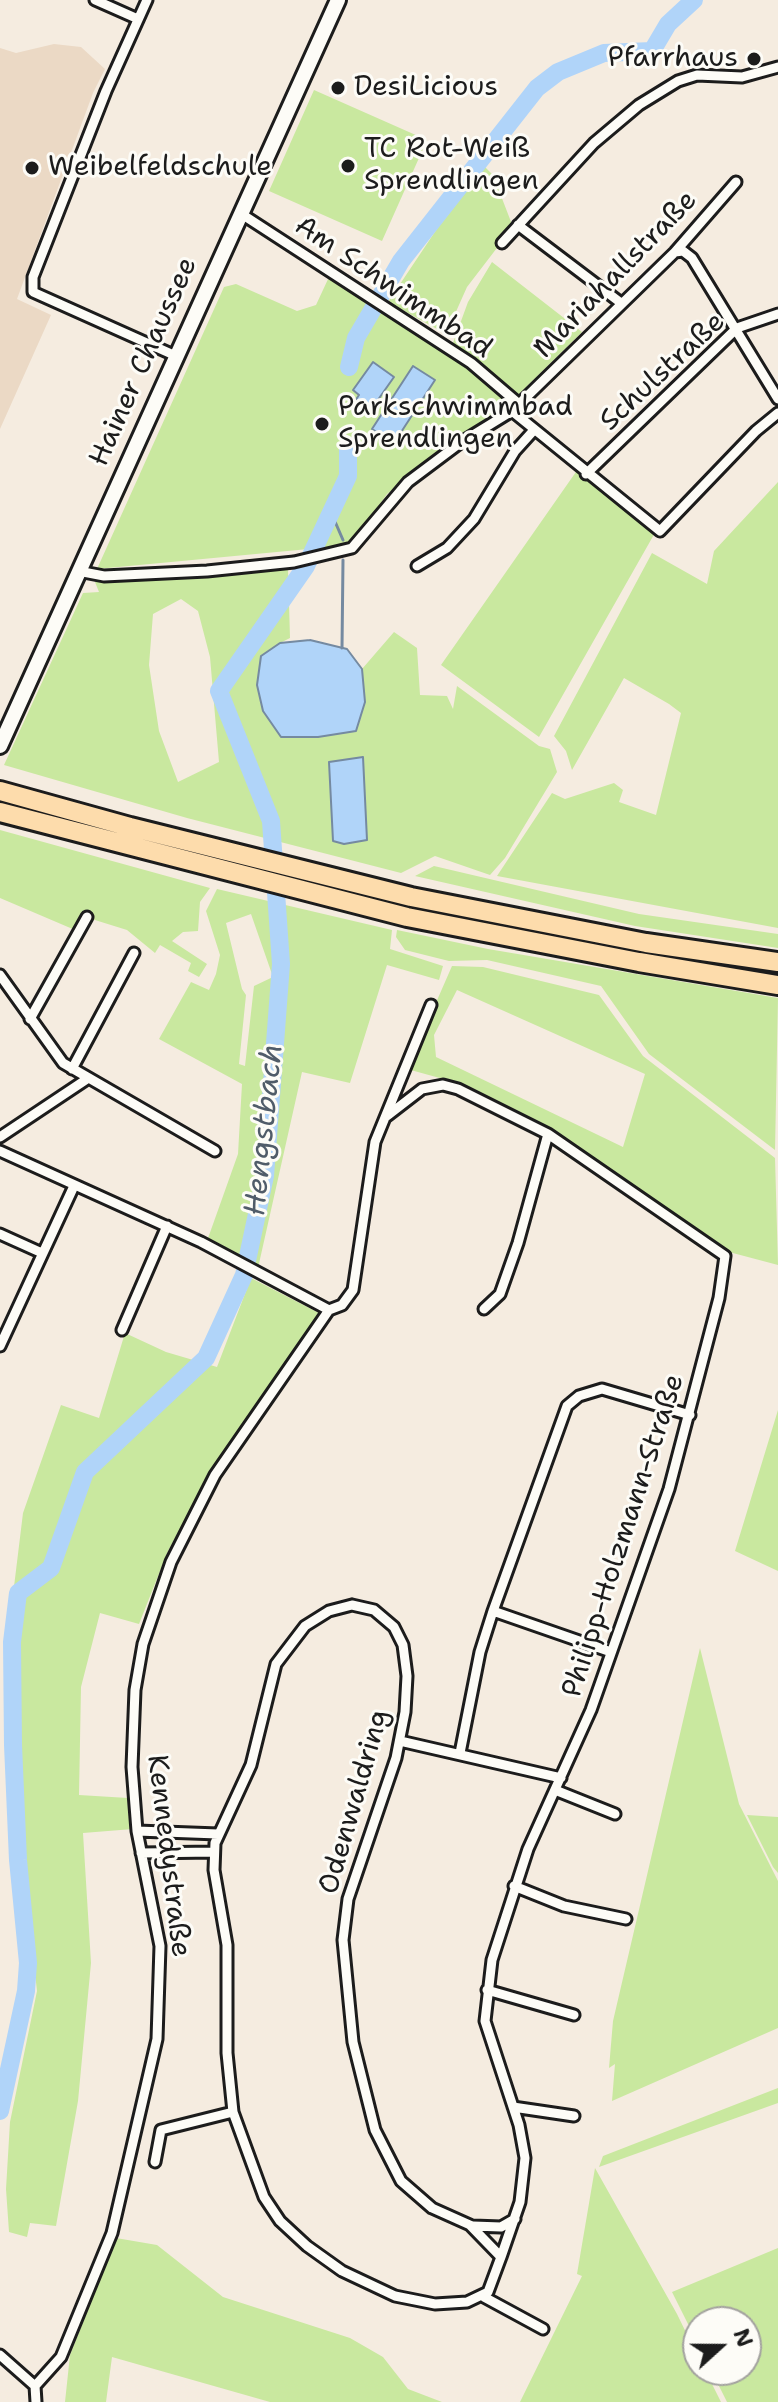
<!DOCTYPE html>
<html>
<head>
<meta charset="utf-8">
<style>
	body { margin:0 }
	#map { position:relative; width:778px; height:2402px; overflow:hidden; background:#f5ece0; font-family:"Shantell Sans",sans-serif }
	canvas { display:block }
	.north { position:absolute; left:682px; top:2306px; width:80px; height:80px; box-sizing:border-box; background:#fdfcf7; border:2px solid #a3a29f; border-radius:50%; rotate:69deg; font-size:22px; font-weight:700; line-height:32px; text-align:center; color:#1c1c1c }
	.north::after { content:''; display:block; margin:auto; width:28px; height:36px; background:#1c1c1c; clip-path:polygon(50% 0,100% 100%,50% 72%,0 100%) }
</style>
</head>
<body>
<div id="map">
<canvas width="778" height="2402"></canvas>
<div class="north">N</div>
</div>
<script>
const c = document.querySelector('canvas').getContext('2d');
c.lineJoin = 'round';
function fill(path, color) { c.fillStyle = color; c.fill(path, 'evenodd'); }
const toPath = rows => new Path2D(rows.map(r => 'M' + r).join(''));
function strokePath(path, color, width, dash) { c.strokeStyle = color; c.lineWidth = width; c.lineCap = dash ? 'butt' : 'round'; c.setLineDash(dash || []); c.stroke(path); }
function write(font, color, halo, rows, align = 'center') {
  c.font = font + ' "Shantell Sans",sans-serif'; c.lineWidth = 6; c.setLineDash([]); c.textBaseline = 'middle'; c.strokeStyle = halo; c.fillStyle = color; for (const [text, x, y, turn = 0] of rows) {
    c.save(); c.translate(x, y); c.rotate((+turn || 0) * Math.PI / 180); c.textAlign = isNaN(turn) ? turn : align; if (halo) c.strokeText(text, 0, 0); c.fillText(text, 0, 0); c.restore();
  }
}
const built = toPath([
	[54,44,81,47,105,69,93,93,17,299,51,315,0,429,0,48,16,53]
]);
const green = toPath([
	[314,90,427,140,382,241,269,191],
	[481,163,493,175,513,227,467,287,446,334,388,302],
	[492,262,582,332,518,395,453,343,468,302],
	[329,277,458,360,510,400,387,494,351,545,97,569,224,287,236,284,297,311,316,305],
	[578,469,656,531,539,737,441,665],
	[778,482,778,928,497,876,552,793,565,799,614,783,623,790,619,802,656,815,681,713,669,704,624,678,572,770,566,751,554,736,652,553,707,584,714,551],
	[288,569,290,638,280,643,365,702,362,669,394,632,417,648,420,695,447,696,453,709,457,686,539,746,550,749,557,772,505,858,490,875,435,856,401,873,187,818,4,765,83,593,99,592,95,582],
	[181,599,198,611,210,657,219,762,178,782,159,731,149,665,153,614],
	[0,830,210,888,200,902,198,931,183,932,172,941,207,964,199,977,188,971,191,963,160,945,155,953,127,930,82,916,75,930,0,898],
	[434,866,639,914,778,934,778,948,635,926,415,876],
	[217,889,392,930,390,949,443,966,439,980,387,965,350,1083,302,1072,258,1268,207,1241,238,1154,242,1084,159,1039,191,982,209,990,216,974,220,955,206,911],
	[251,914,273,977,254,986,245,1066,239,1064,246,995,242,989,226,923],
	[397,930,488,949,778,998,775,1150,649,1054,601,986,487,960,449,961,405,950,396,937],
	[452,966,483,967,599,995,643,1056,775,1158,778,1265,729,1252,546,1126,447,1080,407,1069],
	[457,990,645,1074,623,1147,436,1057,434,1035],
	[251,1278,319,1313,209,1475,168,1551,139,1624,100,1613,81,1687,79,1795,128,1798,133,1829,83,1833,91,1963,78,2101,56,2226,30,2223,27,2237,9,2232,6,2189,10,2122,37,1991,27,1902,23,1800,11,1803,10,1799,6,1652,23,1513,61,1405,99,1418,125,1333,166,1352,217,1367],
	[778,1410,778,1571,735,1551],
	[700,1648,739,1804,778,1881,778,2028,612,2101,615,2064,609,2068,613,2021],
	[747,1815,778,1817,778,1873,773,1867],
	[778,2088,778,2103,599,2167,603,2156],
	[595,2168,677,2314,698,2357,698,2370,705,2370,721,2402,520,2402,582,2276,577,2274],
	[116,2238,157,2245,223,2297,350,2338,383,2357,408,2389,442,2402,270,2402,112,2357,106,2402,65,2402,70,2355],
	[778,2248,778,2402,727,2402,711,2370,746,2370,746,2322,698,2322,698,2344,672,2292]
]);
const water = toPath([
	[373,362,394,377,368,414,353,404,359,395,353,390,373,362],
	[413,366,435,380,394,443,372,429,413,366],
	[310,640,347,649,362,669,365,702,356,731,318,737,281,737,263,711,257,685,261,656,280,643,310,640],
	[363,757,367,840,344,844,333,841,329,762,363,757]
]);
const stream = toPath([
	[330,510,343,540],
	[342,648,343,560]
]);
const river = toPath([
	[349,367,356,338,401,261,537,88,558,72,604,53,652,51,668,24,694,0],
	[0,2111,26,1991,28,1963,18,1860,13,1745,12,1642,18,1593,51,1568,85,1472,206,1358,244,1275,265,1176,281,964,271,821,219,691,306,566,348,476,348,446]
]);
const street = toPath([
	[95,0,138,19],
	[147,0,106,91,33,277,33,292,176,356],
	[240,213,471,363,519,404],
	[518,225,621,303],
	[502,243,594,143,639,105,678,81,697,75,742,77,778,67],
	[675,252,683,251,692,258,778,399],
	[512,411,660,531,756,431,778,413],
	[586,474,737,328,778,314],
	[417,566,447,548,474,519,515,451,534,430],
	[78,571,104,576,207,571,294,562,352,548,408,482,460,443,512,411,675,252,736,182],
	[0,975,63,1063,215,1151],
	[30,1019,87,917],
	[72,1069,134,953],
	[387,1116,422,1089,443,1085,458,1089,548,1134,725,1256,719,1298,669,1489,591,1710,528,1849,492,1960,485,2021,519,2125,525,2158,520,2202,501,2257],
	[0,1137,87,1079],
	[0,1151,201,1242,329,1310],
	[0,1234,42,1253],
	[484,1309,500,1294,518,1243,548,1134],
	[329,1310,342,1305,353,1290,375,1142,431,1005],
	[122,1330,167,1226],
	[0,1346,74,1186],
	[352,1605,374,1610,394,1627,403,1645,407,1676,405,1712,396,1758,348,1899,343,1940,353,2042,375,2130,401,2181,432,2208,470,2225,501,2257,488,2292,467,2302,435,2304,395,2296,342,2271,307,2246,280,2221,264,2197,233,2112,227,2053,227,1945,214,1870,215,1843,251,1765,276,1664,305,1626,329,1611,352,1605],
	[493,1611,611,1652],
	[400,1741,561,1778],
	[460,1753,480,1652,493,1611,567,1406,579,1396,602,1389,690,1415],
	[555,1790,615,1814],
	[137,1831,218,1834],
	[141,1853,214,1852],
	[514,1886,564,1906,626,1919],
	[487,1990,574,2015],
	[513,2107,574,2116],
	[155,2162,161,2130,233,2112],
	[473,2226,501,2227,515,2219],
	[484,2297,543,2329],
	[0,2355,35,2386],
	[35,2386,61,2357,112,2233,157,2039,160,1946,137,1831,132,1767,135,1690,143,1644,171,1562,215,1475,329,1310],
	[35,2386,36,2402]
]);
const secondary = toPath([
	[0,746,338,0]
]);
const highway = toPath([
	[0,791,130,827,411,897,646,943,778,962],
	[0,812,407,917,639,962,778,985]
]);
const markers = [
	[754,59,8,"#1c1c1c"],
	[338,88,8,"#1c1c1c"],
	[348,166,8,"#1c1c1c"],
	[32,168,8,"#1c1c1c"],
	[322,424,8,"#1c1c1c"]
];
const poiNames = [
	["Pfarrhaus",738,59,"right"],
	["DesiLicious",354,88],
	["TC Rot-Weiß",364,150],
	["Sprendlingen",364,182],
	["Weibelfeldschule",48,168],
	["Parkschwimmbad",338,408],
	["Sprendlingen",338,440]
];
const streetNames = [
	["Mariahallstraße",616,275,-46],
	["Am Schwimmbad",393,288,34],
	["Hainer Chaussee",144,362,-66],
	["Schulstraße",663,372,-43],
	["Philipp-Holzmann-Straße",624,1536,-72],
	["Odenwaldring",355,1802,-74],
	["Kennedystraße",168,1856,83]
];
const waterNames = [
	["Hengstbach",265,1130,-84]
];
fill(built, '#ebd9c5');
fill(green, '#c9e89f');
fill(water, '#b0d4f9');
strokePath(water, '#758aa1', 2);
strokePath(stream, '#758aa1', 3);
strokePath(river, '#b0d4f9', 18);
strokePath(street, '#1c1c1c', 15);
strokePath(secondary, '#1c1c1c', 20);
strokePath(highway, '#1c1c1c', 24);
strokePath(street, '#fdfcf7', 9);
strokePath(secondary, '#fdfcf7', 14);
strokePath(highway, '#fddcac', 18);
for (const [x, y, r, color] of markers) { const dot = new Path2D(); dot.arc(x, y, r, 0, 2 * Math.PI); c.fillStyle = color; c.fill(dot); strokePath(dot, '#fdfcf7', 3); }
write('28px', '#1c1c1c', '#fdfcf7', poiNames, 'left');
write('28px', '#1c1c1c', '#fdfcf7', streetNames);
write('italic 30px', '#505c69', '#fdfcf7', waterNames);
</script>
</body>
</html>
